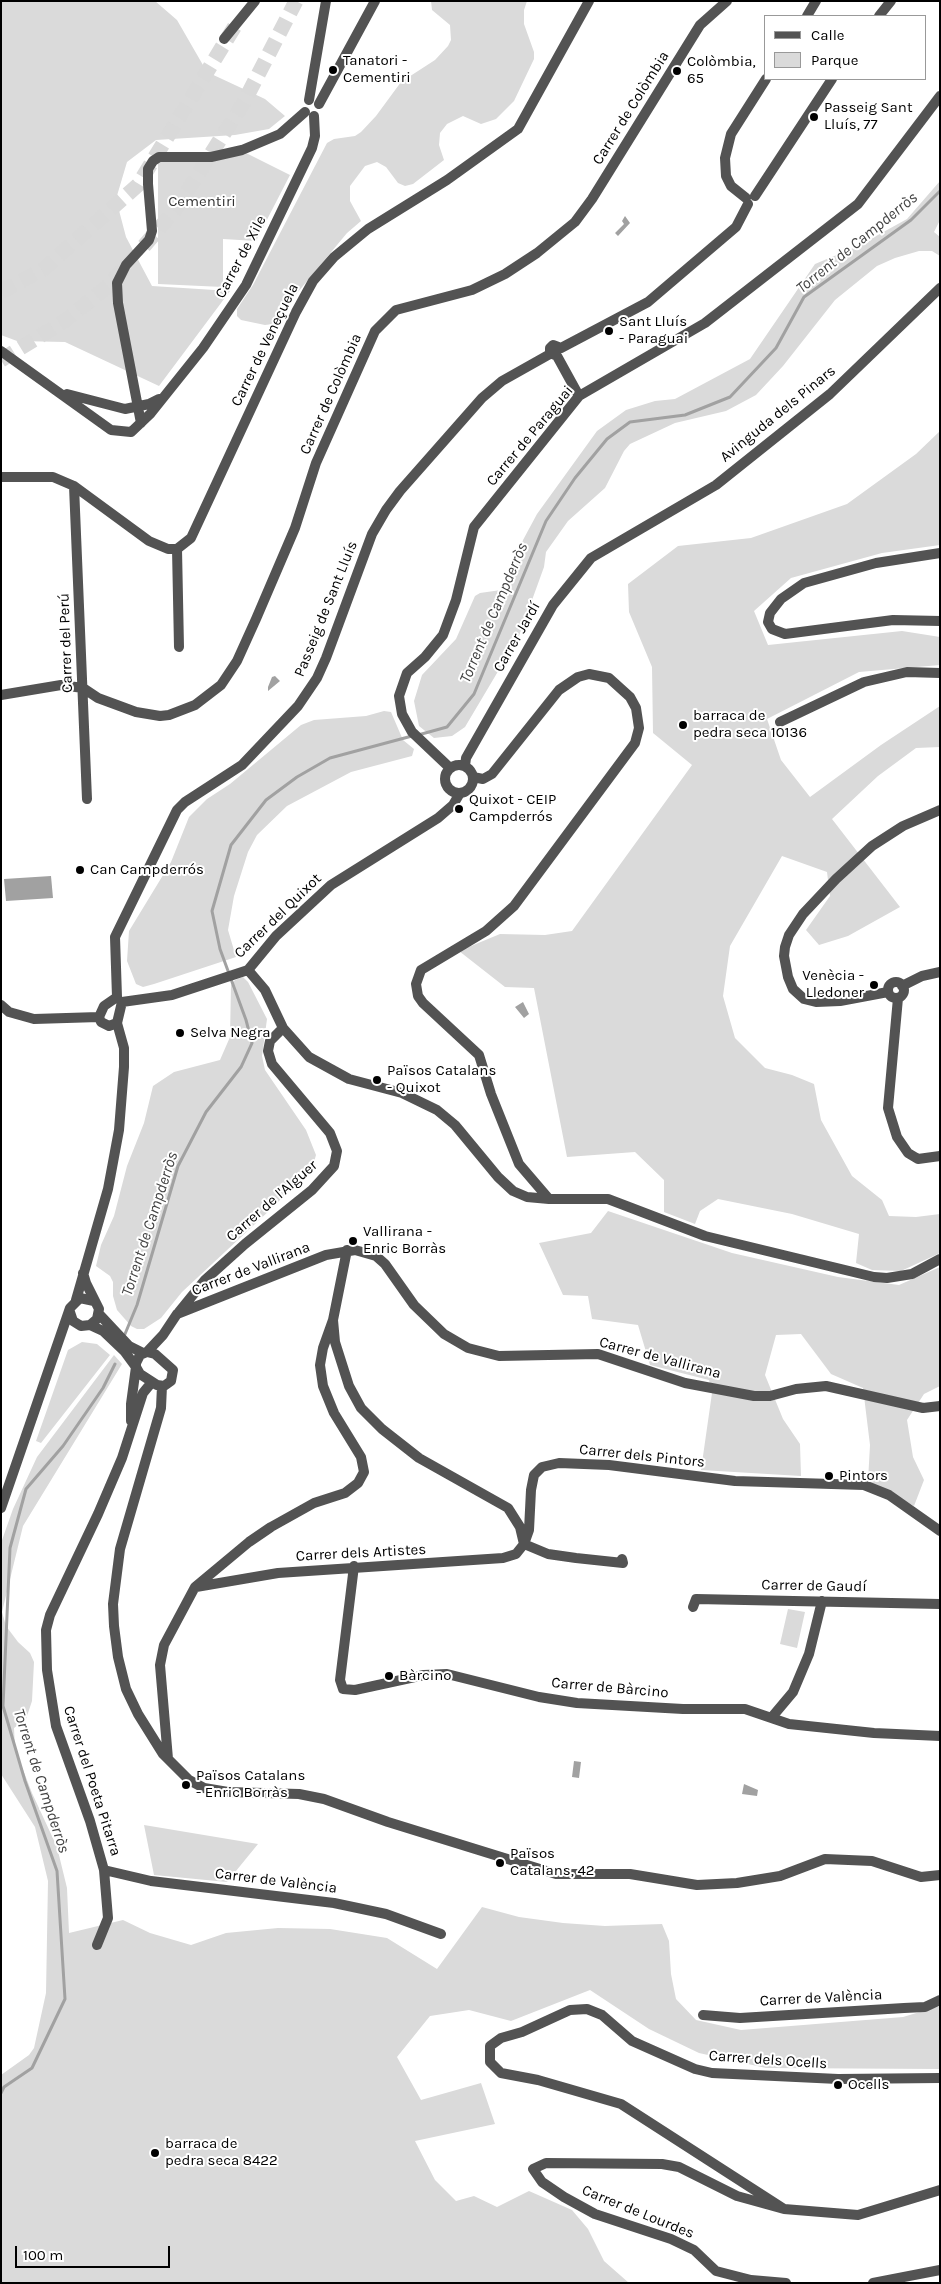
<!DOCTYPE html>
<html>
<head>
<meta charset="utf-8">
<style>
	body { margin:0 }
	#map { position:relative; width:941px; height:2284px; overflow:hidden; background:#fff; font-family:Karla,sans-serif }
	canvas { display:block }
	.frame { position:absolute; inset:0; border:2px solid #000; pointer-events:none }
	.legend { position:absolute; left:764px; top:15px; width:162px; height:65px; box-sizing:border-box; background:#fff; border:1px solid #999; margin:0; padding:6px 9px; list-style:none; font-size:15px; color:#000 }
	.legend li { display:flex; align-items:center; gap:10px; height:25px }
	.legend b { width:25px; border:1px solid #999 }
	.scale { position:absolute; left:15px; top:2246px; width:155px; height:22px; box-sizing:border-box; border:2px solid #000; border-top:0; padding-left:6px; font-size:15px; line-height:18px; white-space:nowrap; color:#000; -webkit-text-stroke:4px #fff; paint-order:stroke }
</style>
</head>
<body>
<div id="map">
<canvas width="941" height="2284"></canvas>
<div class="frame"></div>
<ul class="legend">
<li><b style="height:6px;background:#535353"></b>Calle</li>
<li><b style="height:14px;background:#dadada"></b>Parque</li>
</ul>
<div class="scale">100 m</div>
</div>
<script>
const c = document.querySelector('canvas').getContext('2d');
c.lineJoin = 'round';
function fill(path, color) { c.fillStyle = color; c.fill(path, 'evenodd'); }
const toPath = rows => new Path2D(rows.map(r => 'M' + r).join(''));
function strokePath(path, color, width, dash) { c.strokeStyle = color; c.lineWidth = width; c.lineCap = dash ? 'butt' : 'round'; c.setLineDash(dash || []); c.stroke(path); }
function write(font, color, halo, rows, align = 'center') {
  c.font = font + ' Karla,sans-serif'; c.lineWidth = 4; c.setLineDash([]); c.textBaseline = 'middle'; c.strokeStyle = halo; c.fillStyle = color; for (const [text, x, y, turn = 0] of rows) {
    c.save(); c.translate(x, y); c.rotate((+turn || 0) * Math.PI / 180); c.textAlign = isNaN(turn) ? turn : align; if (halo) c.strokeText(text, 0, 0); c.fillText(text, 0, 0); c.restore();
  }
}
const green = toPath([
	[1,1,155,1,177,20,207,72,265,99,285,116,269,129,235,135,156,140,127,162,116,199,126,237,152,286,230,291,159,386,65,342,17,341,1,335],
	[431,1,527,1,524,10,524,24,534,52,534,59,514,101,496,119,481,124,463,116,447,124,440,133,439,145,444,160,413,184,405,186,398,183,386,167,377,162,365,166,350,186,350,201,361,221,347,233,293,298,283,318,273,324,265,325,241,320,237,316,237,309,253,285,327,143,334,139,355,136,361,132,376,116,401,82,435,60,448,46,451,40,450,25,432,10],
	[246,153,290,175,256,241,223,239,223,287,158,284,158,159],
	[940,181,940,220,934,232,940,237,940,256,932,251,919,251,895,258,877,266,835,300,783,366,756,395,726,411,675,423,630,444,624,451,605,488,568,521,546,552,544,567,519,636,465,727,452,736,434,738,419,726,414,701,422,675,456,639,475,596,480,593,508,589,523,540,537,514,597,431,626,410,655,401,675,399,750,359,815,264,858,246,907,219],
	[940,431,940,545,882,553,791,578,754,611,768,645,902,631,940,637,940,665,859,672,767,719,781,760,810,797,881,745,940,706,940,747,916,748,878,776,832,819,900,907,848,936,819,945,806,930,830,896,827,872,782,856,730,946,723,996,735,1038,765,1068,792,1075,814,1084,821,1120,852,1176,882,1200,889,1216,916,1217,940,1214,940,1253,901,1271,872,1270,856,1263,859,1234,792,1214,718,1199,700,1211,695,1224,664,1212,664,1180,635,1152,567,1157,534,988,505,987,459,951,500,934,545,935,572,931,692,765,653,733,652,667,629,612,628,584,678,546,751,538,847,504,916,454],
	[384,711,391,712,403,740,414,749,412,756,351,772,287,806,257,835,248,852,234,896,228,930,236,957,154,984,143,987,136,984,127,961,129,931,171,862,189,817,207,799,230,784,301,725,314,720,366,716],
	[243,977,248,982,267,1019,262,1056,265,1070,306,1130,316,1155,314,1162,311,1169,270,1210,182,1292,161,1318,144,1329,137,1329,131,1326,117,1310,113,1296,113,1282,110,1276,96,1266,101,1245,114,1216,127,1166,144,1123,153,1086,174,1072,220,1060,230,1037,231,985,235,980],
	[608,1211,732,1253,838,1277,899,1285,940,1267,940,1386,924,1394,907,1420,913,1457,924,1480,914,1506,868,1481,870,1445,863,1388,831,1374,801,1334,776,1335,765,1375,783,1419,800,1444,801,1476,701,1470,712,1393,709,1380,650,1365,638,1325,592,1319,588,1296,563,1295,539,1243,591,1233],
	[82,1342,97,1344,110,1355,41,1443,36,1441,68,1350],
	[114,1355,122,1364,23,1526,2,1612,6,1626,18,1642,30,1653,34,1662,32,1701,26,1719,14,1728,15,1749,32,1793,57,1847,67,1888,69,1933,123,1920,150,1933,191,1945,226,1933,278,1928,330,1929,387,1938,437,1969,482,1907,519,1917,563,1923,605,1926,662,1924,669,1941,671,1974,676,1999,696,2020,741,2030,903,2017,940,2006,940,2069,766,2068,699,2053,649,2029,590,1990,511,2021,469,2010,430,2016,397,2057,421,2100,481,2083,495,2124,415,2141,435,2180,456,2201,474,2196,497,2207,529,2191,572,2210,588,2229,604,2261,629,2283,1,2283,1,2075,29,2055,34,2048,46,1993,48,1881,35,1827,1,1774,1,1543,13,1509,37,1457],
	[788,1609,805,1612,797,1648,780,1644],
	[144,1825,258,1844,227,1882,154,1875]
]);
const water = toPath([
	[625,216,630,223,618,236,615,233,624,224,622,221],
	[275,676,280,681,268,691,268,687,272,677],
	[51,876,53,898,6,901,4,879],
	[523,1002,529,1014,524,1018,515,1007],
	[574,1761,581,1762,579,1778,572,1777],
	[744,1784,758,1790,757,1796,742,1794]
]);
const stream = toPath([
	[418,735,447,727,474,694,546,521,575,478,607,439,630,422,685,415,730,397,776,348,804,297,911,220,940,191],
	[125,1334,137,1305,178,1166,206,1112,241,1067,252,1043,246,1020,220,949,212,911,231,845,266,800,297,777,330,758,412,736],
	[1,2093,4,2087,32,2068,65,1999,57,1871,25,1781,3,1706,10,1548,26,1489,63,1446,103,1388,115,1364]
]);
const motorwayTunnel = toPath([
	[144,246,176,209,244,102,296,1],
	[1,292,45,268,138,185,235,26],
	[1,360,66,320,108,286,125,267]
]);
const minor = toPath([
	[807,16,816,1],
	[879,16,891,1],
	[224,39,255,1],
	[309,100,326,1],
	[319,104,375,1],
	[755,196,832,79],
	[746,198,731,186,726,176,725,158,731,134,766,79],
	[561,348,648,302,736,227,748,204],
	[561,348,553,345,550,348,550,353,557,356,579,396],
	[1,351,111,430,131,432,151,413,203,348,246,285,312,148,315,136,314,116],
	[67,394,125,409,149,404,159,399],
	[141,423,118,303,117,283,126,265,149,240,152,231,148,184,148,169,153,161,159,157,211,157,242,150,280,134,305,112],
	[1,477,53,477,74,486,149,541,168,549,177,549,191,538,296,312,313,281,334,257,368,229,447,180,518,129,589,1],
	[74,486,87,799],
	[177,549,179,647],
	[940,553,876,563,804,583,781,599,770,613,768,622,772,629,785,634,893,620,940,621],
	[1,695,61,685,83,688,98,698,136,712,160,716,169,715,195,705,221,685,237,661,256,619,295,528,316,463,375,331,396,310,472,290,505,274,537,253,575,222,592,199,700,25,727,1],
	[780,722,864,682,907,672,940,673],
	'445 779a14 14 0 1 1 28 0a14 14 0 1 1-28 0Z',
	[465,766,466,758,553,605,591,558,716,485,830,394,940,288],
	[450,768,412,732,402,714,399,696,407,673,425,657,443,635,456,600,474,527,579,396,705,323,858,204,940,96],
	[473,777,483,779,492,774,559,690,578,677,589,674,609,678,630,697,636,708,639,728,635,743,514,906,486,931,421,970,416,984,418,996,423,1003,479,1055,491,1094,519,1164,549,1199],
	[248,970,265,990,283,1028,309,1057,349,1079,402,1093,437,1110,455,1125,498,1177,513,1191,527,1197,549,1199,608,1199,705,1236,874,1277,887,1278,912,1274,940,1259],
	'888 990a8 8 0 1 1 16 0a8 8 0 1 1-16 0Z',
	[902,986,922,976,940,972],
	[888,992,840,1001,816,1002,804,999,793,989,788,977,784,956,785,947,789,935,803,914,836,879,872,846,903,826,940,810],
	[117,997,115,937,177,810,185,802,242,765,298,706,317,678,326,658,372,534,386,510,400,491,482,398,502,381,550,354],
	[898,998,888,1108,897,1137,908,1153,918,1159,940,1156],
	[122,1002,172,995,248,970,276,936,331,885,438,818,453,805,460,793],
	[1,1005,9,1012,34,1019,99,1017],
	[99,1017,101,1022,109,1026,117,1023,122,1002],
	[99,1017,104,1006,117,997],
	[76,1300,108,1189,119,1130,124,1067,124,1048,117,1023],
	[70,1312,73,1321,81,1326,90,1325,97,1319,99,1309,86,1283,83,1273],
	[179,1312,205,1280,245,1244,312,1190,334,1166,337,1151,330,1133,272,1064,268,1051,270,1041,283,1028],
	[99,1314,129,1346,143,1353],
	[333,1320,335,1342,349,1386,361,1408,382,1429,419,1458,508,1508,520,1527,524,1544,529,1530,531,1490,534,1475,542,1467,559,1463,609,1465,735,1481,864,1485,889,1495,940,1531],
	[90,1325,103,1331,125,1352,136,1367,140,1374,157,1385,164,1386,171,1381,173,1370,155,1354,147,1352,140,1355,136,1363,136,1367,131,1404,131,1421],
	[147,1352,163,1335,177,1314,326,1255,355,1250,376,1256,385,1264,414,1305,444,1334,468,1348,499,1356,598,1354,685,1383,754,1396,770,1396,796,1389,826,1386,923,1408,940,1406],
	[162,1386,161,1408,120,1549,113,1604,114,1626,118,1657,126,1689,138,1714,163,1754,189,1780,204,1788,228,1792,299,1794,324,1799,388,1822,556,1874,630,1874,697,1885,737,1883,780,1876,825,1859,872,1861,921,1877,940,1875],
	[1,1508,70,1308,80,1298,94,1301],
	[354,1566,340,1680,343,1689,355,1690,424,1675,447,1674,539,1697,577,1703,683,1709,745,1709,789,1724,874,1733,940,1736],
	[196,1587,278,1573,503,1558,516,1554,524,1544,548,1554,576,1558,623,1563,622,1559],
	[693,1607,696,1599,940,1604],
	[772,1717,793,1692,809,1654,822,1601],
	[168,1759,160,1665,164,1645,195,1587,249,1542,271,1527,314,1503,345,1493,358,1483,364,1472,361,1457,334,1413,323,1386,320,1365,323,1348,333,1320,347,1250],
	[104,1870,151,1881,334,1903,386,1914,441,1934],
	[97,1945,108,1918,104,1870,90,1821,56,1726,47,1670,46,1630,50,1615,98,1514,122,1458,143,1393,152,1382],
	[703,2015,740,2018,904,2008,925,2007,940,2000],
	[784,2209,621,2104,538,2080,501,2073,490,2062,490,2046,501,2038,522,2032,570,2010,587,2009,602,2015,632,2041,695,2069,712,2073,838,2079,940,2078],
	[786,2283,751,2280,716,2271,694,2250,671,2239,595,2214,564,2197,542,2182,533,2169,546,2163,662,2164,679,2167,737,2196,784,2209,858,2215,940,2190],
	[873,2283,940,2270]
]);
const markers = [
	[333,70,5,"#000"],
	[677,71,5,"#000"],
	[814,117,5,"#000"],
	[609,331,5,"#000"],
	[683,725,5,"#000"],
	[459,809,5,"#000"],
	[80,870,5,"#000"],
	[874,985,5,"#000"],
	[180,1033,5,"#000"],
	[377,1080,5,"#000"],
	[353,1241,5,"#000"],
	[829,1476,5,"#000"],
	[389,1676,5,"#000"],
	[186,1785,5,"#000"],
	[500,1863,5,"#000"],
	[838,2085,5,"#000"],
	[155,2153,5,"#000"]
];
const poiNames = [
	["Tanatori -",343,61],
	["Cementiri",343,78],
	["Colòmbia,",687,62],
	["65",687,79],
	["Passeig Sant",824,108],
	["Lluís, 77",824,125],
	["Sant Lluís",619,322],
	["- Paraguai",619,339],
	["barraca de",693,716],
	["pedra seca 10136",693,733],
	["Quixot - CEIP",469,800],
	["Campderrós",469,817],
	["Can Campderrós",90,870],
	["Venècia -",864,976,"right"],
	["Lledoner",864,993,"right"],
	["Selva Negra",190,1033],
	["Països Catalans",387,1071],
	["- Quixot",387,1088],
	["Vallirana -",363,1232],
	["Enric Borràs",363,1249],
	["Pintors",839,1476],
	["Bàrcino",399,1676],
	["Països Catalans",196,1776],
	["- Enric Borràs",196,1793],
	["Països",510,1854],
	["Catalans, 42",510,1871],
	["Ocells",848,2085],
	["barraca de",165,2144],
	["pedra seca 8422",165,2161]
];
const streetNames = [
	["Carrer de Colòmbia",631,108,-58],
	["Carrer de Xile",241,257,-62],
	["Carrer de Veneçuela",265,345,-64],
	["Carrer de Colòmbia",331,394,-66],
	["Avinguda dels Pinars",778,414,-39],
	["Carrer de Paraguai",530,436,-50],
	["Passeig de Sant Lluís",326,609,-68],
	["Carrer Jardí",517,637,-60],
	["Carrer del Perú",66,643,-92],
	["Carrer del Quixot",278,916,-44],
	["Carrer de l'Alguer",272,1201,-41],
	["Carrer de Vallirana",251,1269,-21],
	["Carrer de Vallirana",660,1358,15],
	["Carrer dels Pintors",642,1456,6],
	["Carrer dels Artistes",361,1553,-3],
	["Carrer de Gaudí",814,1586,1],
	["Carrer de Bàrcino",610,1688,5],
	["Carrer del Poeta Pitarra",92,1781,72],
	["Carrer de València",276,1881,7],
	["Carrer de València",821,1998,-3],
	["Carrer dels Ocells",768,2060,4],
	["Carrer de Lourdes",638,2212,22]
];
const parkNames = [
	["Cementiri",202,202]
];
const waterNames = [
	["Torrent de Campderròs",857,243,-39],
	["Torrent de Campderròs",494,613,-67],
	["Torrent de Campderròs",150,1224,-72],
	["Torrent de Campderròs",41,1781,72]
];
fill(green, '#dadada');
fill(water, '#a1a1a1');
strokePath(stream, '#a1a1a1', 3);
strokePath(motorwayTunnel, '#d9d9d9', 15, [15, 8]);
strokePath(minor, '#535353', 10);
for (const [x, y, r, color] of markers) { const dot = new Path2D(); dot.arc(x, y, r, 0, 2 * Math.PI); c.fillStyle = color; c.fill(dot); strokePath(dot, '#fff', 2); }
write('15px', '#000', '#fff', poiNames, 'left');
write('15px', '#000', '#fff', streetNames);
write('15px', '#313131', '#fff', parkNames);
write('italic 16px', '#424242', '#fff', waterNames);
</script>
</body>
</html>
